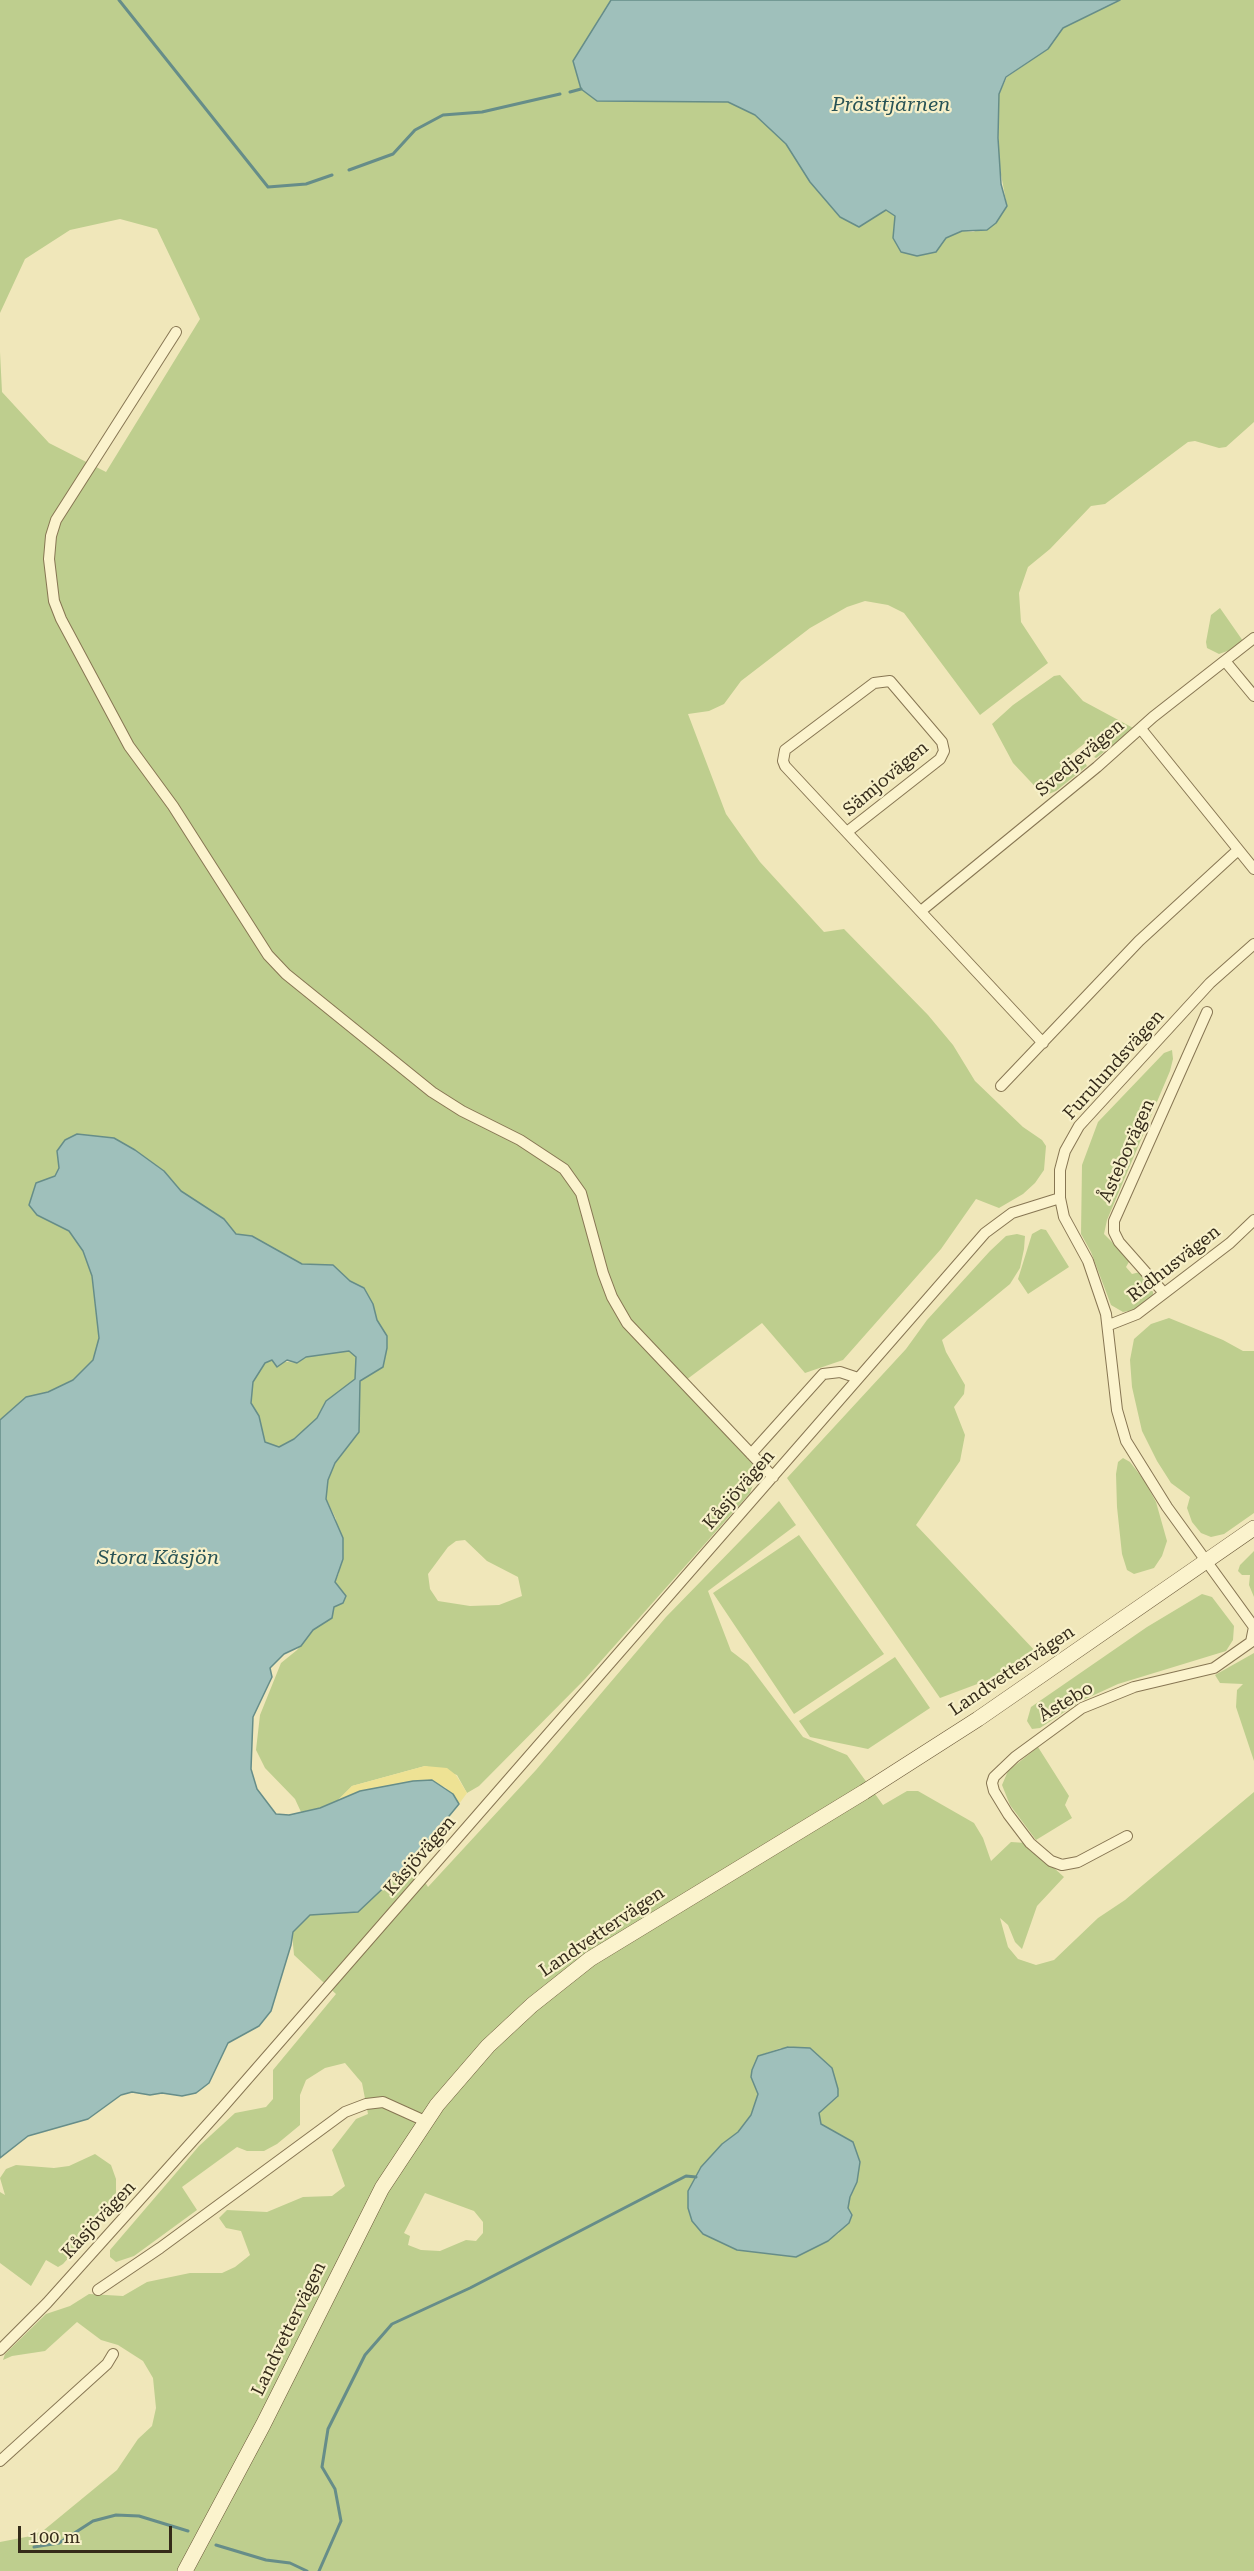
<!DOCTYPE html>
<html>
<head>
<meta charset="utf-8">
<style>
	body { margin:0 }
	#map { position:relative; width:1254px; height:2571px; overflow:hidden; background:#f0e7ba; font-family:"Roboto Serif",serif }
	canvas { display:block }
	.scale { position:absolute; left:18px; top:2526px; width:154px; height:27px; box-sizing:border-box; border:3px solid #352b1a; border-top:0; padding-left:8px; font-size:18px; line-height:21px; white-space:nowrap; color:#352b1a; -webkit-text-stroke:4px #f7f0c9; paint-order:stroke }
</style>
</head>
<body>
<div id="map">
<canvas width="1254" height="2571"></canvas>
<div class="scale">100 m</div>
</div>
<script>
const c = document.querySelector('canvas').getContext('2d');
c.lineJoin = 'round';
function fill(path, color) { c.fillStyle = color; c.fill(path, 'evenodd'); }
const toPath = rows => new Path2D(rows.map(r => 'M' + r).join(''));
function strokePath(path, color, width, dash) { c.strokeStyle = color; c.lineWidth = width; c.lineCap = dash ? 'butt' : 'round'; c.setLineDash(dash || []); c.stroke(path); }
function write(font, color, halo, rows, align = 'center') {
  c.font = font + ' "Roboto Serif",serif'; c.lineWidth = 4.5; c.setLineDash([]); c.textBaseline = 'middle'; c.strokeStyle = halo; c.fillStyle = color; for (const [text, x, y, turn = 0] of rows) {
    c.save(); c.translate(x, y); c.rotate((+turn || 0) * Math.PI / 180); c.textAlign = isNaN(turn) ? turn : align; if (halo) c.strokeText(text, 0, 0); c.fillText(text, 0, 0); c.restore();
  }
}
const green = toPath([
	[0,0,611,0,599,18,697,101,728,102,755,115,786,144,810,182,859,227,886,210,895,216,893,238,936,252,946,238,962,231,973,232,996,223,1007,206,998,159,999,94,1007,77,1048,49,1063,28,1120,0,1254,0,1254,422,1226,447,1219,448,1195,441,1188,442,1105,504,1091,506,1050,549,1028,567,1019,593,1021,622,1048,663,980,715,904,613,888,605,865,601,847,607,810,628,741,681,724,704,709,711,688,714,726,814,760,862,824,932,844,929,928,1015,953,1045,975,1081,1023,1127,1042,1140,1046,1146,1044,1170,1035,1183,1023,1194,999,1208,976,1199,941,1249,843,1360,805,1373,762,1323,682,1383,754,1463,757,1474,750,1493,585,1679,479,1786,467,1793,457,1775,425,1766,352,1786,338,1800,320,1808,301,1812,295,1799,265,1768,256,1750,260,1715,281,1663,297,1650,313,1630,332,1618,335,1582,339,1573,336,1519,326,1499,328,1480,335,1463,359,1432,359,1414,358,1393,344,1389,326,1401,317,1418,294,1439,279,1447,265,1442,261,1433,259,1416,251,1403,253,1382,265,1363,272,1360,297,1363,306,1357,329,1352,350,1350,356,1357,356,1368,387,1336,377,1320,373,1304,364,1288,350,1281,333,1265,302,1264,252,1236,236,1234,224,1219,181,1191,164,1171,135,1150,114,1138,77,1134,55,1176,36,1183,37,1215,69,1231,83,1251,92,1276,99,1338,93,1360,73,1380,48,1392,26,1397,0,1420,0,352,2,392,49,443,106,472,200,319,157,229,120,219,70,230,25,259,0,313],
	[465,1540,487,1561,518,1577,522,1596,499,1605,470,1606,438,1601,430,1589,428,1574,448,1547,456,1541],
	[1220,608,1243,641,1233,649,1219,654,1207,648,1206,642,1211,615],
	[1060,675,1083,701,1135,729,1096,758,1094,757,1100,751,1090,739,1069,756,1077,768,1085,763,1087,766,1056,791,1044,796,1013,763,992,724,1013,705,1054,676],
	[1172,1050,1173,1059,1170,1071,1107,1220,1104,1234,1130,1260,1126,1267,1132,1274,1140,1272,1153,1292,1153,1297,1135,1310,1123,1312,1111,1305,1091,1252,1081,1234,1082,1165,1098,1122,1164,1053],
	[1041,1229,1046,1230,1069,1267,1028,1294,1018,1279,1032,1234],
	[1017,1234,1025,1236,1024,1249,1020,1268,1010,1284,942,1340,946,1352,965,1385,964,1394,954,1407,965,1435,960,1461,916,1525,1037,1653,1012,1671,940,1698,787,1478,906,1349,927,1320,990,1251,1006,1236],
	[1169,1318,1223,1340,1243,1351,1254,1351,1254,1513,1224,1534,1211,1537,1201,1533,1192,1522,1187,1508,1190,1497,1171,1483,1157,1461,1142,1431,1132,1387,1130,1360,1134,1339,1151,1324],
	[1123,1458,1130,1462,1144,1480,1156,1502,1167,1541,1162,1556,1154,1568,1134,1574,1127,1570,1122,1554,1117,1507,1116,1474,1118,1462],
	[779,1501,796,1525,708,1591,731,1651,748,1664,803,1737,847,1755,883,1805,907,1791,918,1791,974,1823,983,1838,991,1861,1011,1842,1026,1843,1064,1877,1037,1906,1022,1949,1015,1942,1008,1925,1000,1918,1008,1947,1018,1959,1036,1965,1054,1960,1098,1918,1125,1900,1254,1792,1254,2571,0,2571,0,2542,31,2536,44,2530,117,2470,138,2439,152,2426,156,2408,153,2378,143,2361,118,2345,101,2340,77,2322,45,2351,12,2356,3,2360,5,2354,46,2314,70,2306,89,2294,123,2296,147,2282,190,2273,222,2273,235,2267,250,2255,241,2231,226,2228,219,2218,227,2210,267,2212,303,2197,332,2196,345,2186,332,2150,356,2119,368,2114,362,2083,345,2063,325,2068,306,2080,300,2095,300,2125,277,2144,264,2151,247,2151,237,2147,182,2187,197,2210,134,2256,116,2262,110,2257,110,2250,199,2146,235,2113,266,2107,273,2099,273,2070,336,1994,294,1955,292,1933,310,1915,351,1911,378,1893,412,1861,428,1887,536,1770,666,1617],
	[781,2048,810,2048,838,2097,819,2113,821,2124,853,2142,860,2162,857,2182,850,2197,839,2233,828,2240,787,2256,737,2250,703,2233,692,2221,688,2208,701,2167,722,2144,738,2132,751,2115,758,2094,751,2077,758,2056],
	[425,2193,474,2211,483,2222,483,2233,476,2241,466,2240,440,2251,421,2250,408,2245,410,2236,404,2233],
	[799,1535,884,1654,794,1714,713,1593],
	[1254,1551,1254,1597,1249,1585,1250,1575,1242,1575,1238,1571,1240,1565],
	[1202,1594,1212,1597,1234,1626,1233,1640,1226,1651,1118,1684,1081,1701,1040,1728,1032,1729,1027,1721,1031,1707,1147,1627],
	[1254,1653,1254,1761,1236,1707,1237,1690,1243,1684,1220,1683,1215,1675],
	[895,1657,930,1708,868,1749,810,1737,799,1721],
	[1038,1747,1069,1796,1065,1805,1072,1818,1036,1840,1010,1805,1002,1785,1008,1771],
	[95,2154,111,2165,116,2179,116,2199,113,2208,63,2264,58,2267,46,2260,31,2286,0,2263,0,2192,5,2195,0,2178,6,2169,16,2165,54,2168,69,2166]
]);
const sand = toPath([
	[425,1766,447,1768,456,1775,467,1793,459,1804,445,1787,413,1781,360,1791,338,1800,352,1786]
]);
const water = toPath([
	[611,0,1120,0,1063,28,1048,49,1006,77,999,94,998,138,1001,184,1007,206,996,223,987,230,962,231,946,238,936,252,917,256,901,252,893,238,895,216,886,210,859,227,840,217,810,182,786,144,755,115,728,102,597,101,581,89,573,61,611,0],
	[77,1134,114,1138,135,1150,164,1171,181,1191,224,1219,236,1234,252,1236,302,1264,333,1265,350,1281,364,1288,373,1304,377,1320,387,1336,387,1348,383,1367,360,1381,359,1432,335,1463,328,1480,326,1499,343,1538,343,1559,335,1582,346,1596,343,1603,334,1607,332,1618,313,1630,301,1646,284,1654,270,1668,272,1677,253,1717,251,1769,257,1789,276,1814,289,1815,320,1808,360,1791,413,1781,432,1780,453,1794,459,1804,412,1861,358,1912,310,1915,293,1932,291,1945,271,2011,259,2026,228,2043,209,2083,196,2093,182,2096,162,2093,150,2095,132,2092,121,2095,88,2119,28,2136,0,2158,0,1420,26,1397,48,1392,73,1380,93,1360,99,1338,92,1276,83,1251,69,1231,37,1215,29,1205,36,1183,55,1176,59,1168,57,1151,65,1140,77,1134],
	[349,1351,356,1357,355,1379,326,1401,317,1418,294,1439,279,1447,265,1442,259,1416,251,1403,253,1382,265,1363,272,1360,277,1367,287,1360,297,1363,306,1357,349,1351],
	[788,2047,810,2048,832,2068,838,2089,838,2096,819,2113,821,2124,853,2142,860,2162,857,2182,850,2197,848,2208,852,2215,849,2223,828,2241,796,2257,737,2250,703,2234,692,2221,688,2208,688,2191,701,2167,722,2144,738,2132,751,2115,758,2094,751,2077,752,2070,758,2056,788,2047]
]);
const stream = toPath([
	[119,0,268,187,306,184,332,175],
	[570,92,581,89],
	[349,170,393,154,415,130,443,115,482,112,560,94],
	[216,2545,266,2560,290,2563,307,2571],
	[34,2547,59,2543,93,2521,116,2515,139,2516,188,2531],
	[319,2571,341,2521,335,2489,322,2467,328,2429,365,2355,392,2324,470,2288,686,2176,696,2177]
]);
const street = toPath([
	[176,332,56,520,51,536,49,559,54,601,61,619,129,746,173,806,268,955,286,974,432,1092,462,1111,520,1140,564,1169,581,1193,603,1273,612,1297,627,1323,773,1477],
	[1225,661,1254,696],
	[1141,729,1254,869],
	[847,832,940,759,944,751,942,742,890,681,874,683,785,750,783,761,785,766,1043,1043],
	[921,911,1097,767,1153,717,1254,638],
	[1001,1086,1139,941,1238,850],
	[1164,1293,1119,1242,1114,1232,1114,1221,1207,1012],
	[1109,1325,1137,1314,1230,1243,1254,1220],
	[751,1454,823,1374,840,1372,858,1378],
	[1127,1836,1078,1862,1062,1865,1051,1861,1030,1843,1008,1814,994,1791,992,1783,994,1777,1015,1757,1082,1708,1134,1687,1214,1668,1251,1642,1254,1627,1167,1507,1126,1441,1117,1410,1106,1314,1088,1261,1064,1217,1060,1198,1060,1170,1065,1151,1079,1126,1210,983,1254,944],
	[98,2290,160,2248,345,2112,366,2104,383,2102,425,2121],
	[0,2350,47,2303,223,2107,985,1233,1012,1213,1060,1198],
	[0,2461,107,2364,113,2354]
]);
const secondary = toPath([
	[185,2571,263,2425,382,2188,437,2105,488,2046,532,2005,590,1959,864,1792,978,1719,1254,1528]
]);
const streetNames = [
	["Svedjevägen",1080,758,-40],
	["Sämjovägen",886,779,-40],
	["Furulundsvägen",1114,1065,-48],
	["Åstebovägen",1127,1151,-66],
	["Ridhusvägen",1174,1264,-38],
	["Kåsjövägen",739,1490,-49],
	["Landvettervägen",1012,1671,-34],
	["Åstebo",1066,1702,-31],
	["Kåsjövägen",420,1856,-49],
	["Landvettervägen",602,1932,-34],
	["Kåsjövägen",99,2220,-47],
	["Landvettervägen",289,2329,-64]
];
const waterNames = [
	["Prästtjärnen",891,105],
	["Stora Kåsjön",158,1558]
];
fill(green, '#bece8e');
fill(sand, '#eee294');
fill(water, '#9fc0bb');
strokePath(water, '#668d89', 1.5);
strokePath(stream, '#668d89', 3);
strokePath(street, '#877653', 12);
strokePath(secondary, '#685637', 16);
strokePath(street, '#fbf3cd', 10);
strokePath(secondary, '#fbf3cd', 15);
write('18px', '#352b1a', '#f7f0c9', streetNames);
write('italic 20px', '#285356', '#f7f0c9', waterNames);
</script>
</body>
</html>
